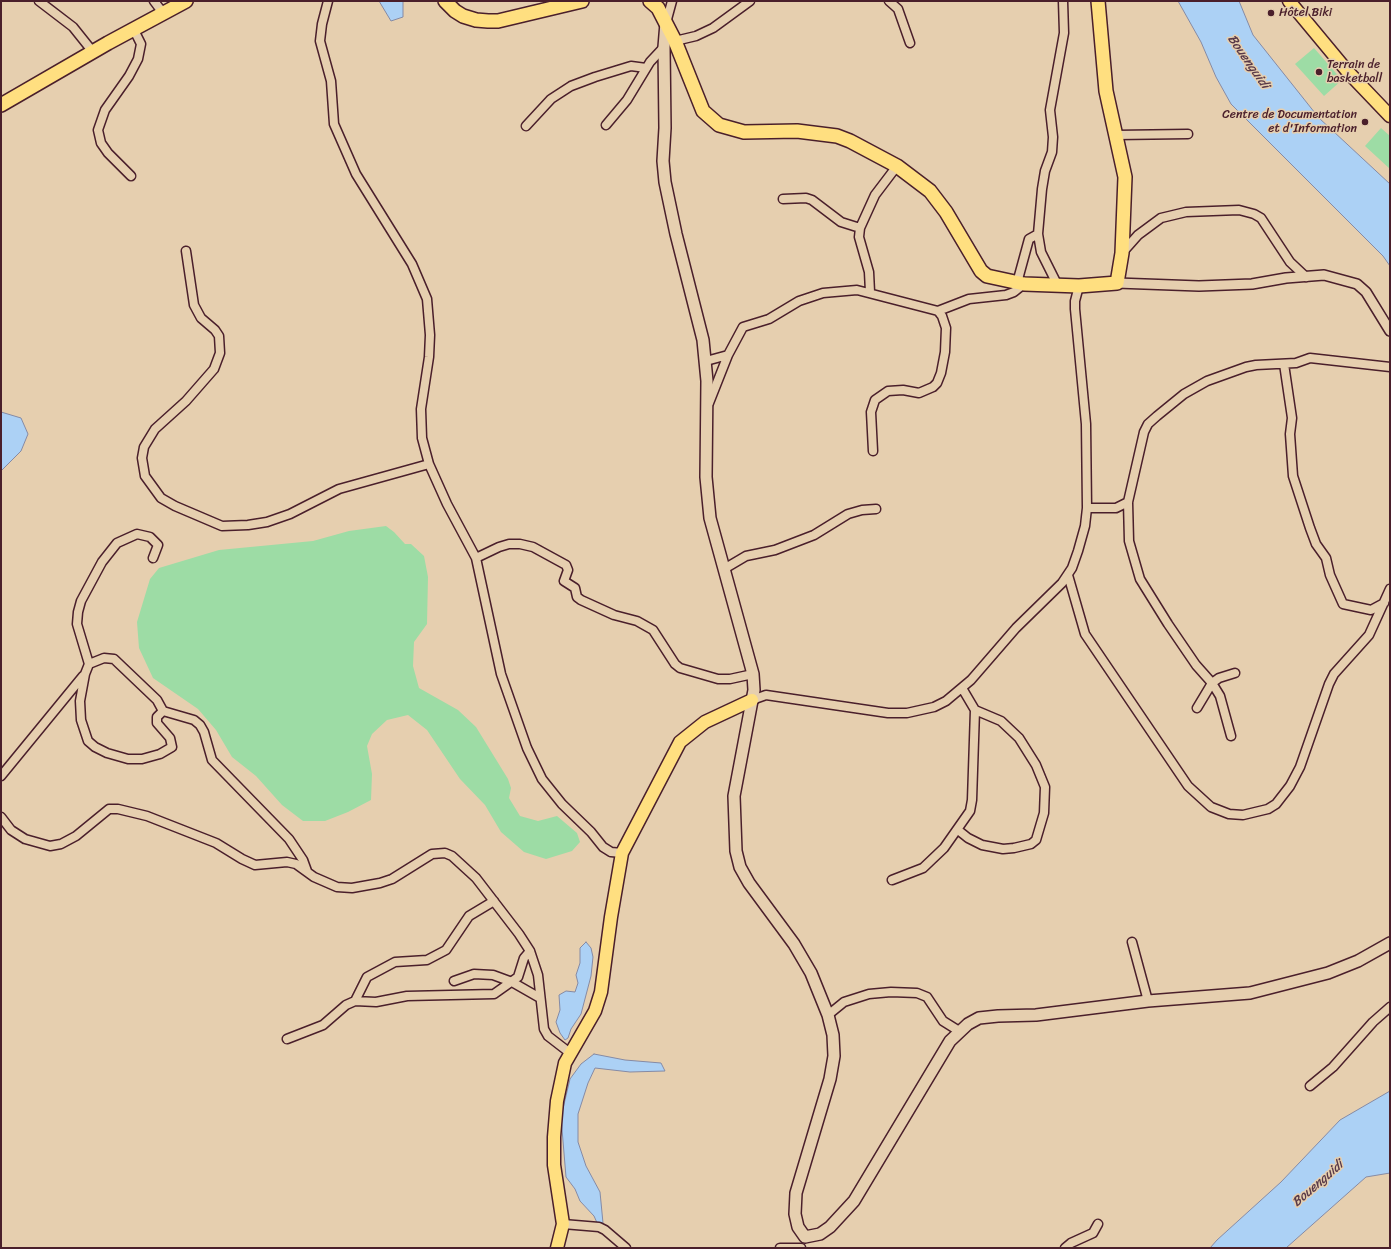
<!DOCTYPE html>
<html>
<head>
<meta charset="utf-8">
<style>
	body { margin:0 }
	#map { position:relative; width:1391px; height:1249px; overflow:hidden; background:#e6cfaf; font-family:Sriracha,sans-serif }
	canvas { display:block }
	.frame { position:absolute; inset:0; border:2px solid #4a1f2b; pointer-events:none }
</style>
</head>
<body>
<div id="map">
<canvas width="1391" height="1249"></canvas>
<div class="frame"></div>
</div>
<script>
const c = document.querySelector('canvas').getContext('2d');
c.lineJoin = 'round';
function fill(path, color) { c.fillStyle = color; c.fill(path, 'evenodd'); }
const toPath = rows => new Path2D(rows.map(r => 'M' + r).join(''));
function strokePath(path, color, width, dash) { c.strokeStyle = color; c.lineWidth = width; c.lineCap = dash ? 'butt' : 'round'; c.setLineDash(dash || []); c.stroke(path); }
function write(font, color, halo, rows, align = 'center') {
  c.font = font + ' Sriracha,sans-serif'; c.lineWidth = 3; c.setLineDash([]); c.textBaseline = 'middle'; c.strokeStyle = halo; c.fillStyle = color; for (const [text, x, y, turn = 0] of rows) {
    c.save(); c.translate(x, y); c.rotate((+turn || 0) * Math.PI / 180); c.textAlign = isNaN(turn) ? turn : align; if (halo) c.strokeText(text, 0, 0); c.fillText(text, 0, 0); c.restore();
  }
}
const green = toPath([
	[1314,48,1342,80,1324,96,1295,64],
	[1381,128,1390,136,1390,169,1365,146],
	[386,526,394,532,405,544,411,544,424,556,428,577,427,624,414,642,413,666,419,688,458,710,476,727,508,779,511,788,509,798,520,816,538,821,557,816,577,833,580,842,572,851,546,859,524,852,501,832,485,805,460,779,427,730,408,715,387,720,372,734,367,746,372,774,371,800,348,812,325,821,303,821,282,805,256,776,232,757,216,730,198,709,153,678,139,648,137,622,150,579,159,568,219,550,313,541,349,531]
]);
const water = toPath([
	[379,1,403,1,403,17,391,21,379,1],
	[1178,1,1239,1,1253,35,1319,118,1390,184,1390,266,1383,256,1231,104,1216,77,1201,42,1178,1],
	[1,412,21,418,28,434,21,451,1,471,1,412],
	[586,942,591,948,593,957,591,976,581,1014,571,1029,568,1038,565,1040,560,1033,556,1022,560,1010,559,995,566,991,575,992,578,983,576,975,580,963,580,948,586,942],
	[594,1054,625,1060,661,1063,665,1071,630,1072,595,1068,588,1083,578,1114,578,1142,586,1166,600,1192,603,1223,598,1225,594,1216,580,1201,575,1189,566,1177,561,1117,570,1079,581,1064,594,1054],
	[1390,1091,1390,1173,1366,1177,1286,1248,1210,1248,1217,1240,1281,1182,1340,1120,1390,1091]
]);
const minor = toPath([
	[39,1,73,27,93,52],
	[154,1,160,9,168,12],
	[328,1,322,24,320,41,331,81,334,124,356,174,412,264,427,299,430,335,429,357,421,409,422,438,429,464,447,504,476,558,501,674,527,748,542,779,562,804,591,832,603,847,611,852,622,853],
	[889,1,898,9,910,43],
	[666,23,672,1],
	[675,41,696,36,713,28,750,1],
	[606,125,627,100,650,62,664,47],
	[526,126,551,99,571,86,595,77,631,66,646,68],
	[1116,135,1188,134],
	[131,176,108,153,101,143,98,130,105,110,129,76,138,59,141,44,134,30],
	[783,199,806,198,812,200,841,222,860,228],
	[186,251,194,305,201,318,215,330,219,336,220,353,214,369,186,401,155,429,144,447,142,458,145,476,161,498,175,506,222,526,248,525,267,522,290,514,339,489,429,464],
	[1122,253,1138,235,1161,218,1186,212,1239,210,1254,214,1261,218,1290,262,1306,277],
	[1017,283,1029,239,1038,234],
	[1058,286,1041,252,1038,234,1042,189,1045,171,1052,152,1053,137,1050,110,1064,33,1063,1],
	[870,292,869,272,859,237,860,228,875,195,897,166],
	[938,311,969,299,1006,295,1014,292,1024,284],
	[706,361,728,355,743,327,769,319,799,301,823,293,857,290,938,311,942,316,946,328,945,352,941,373,937,383,933,387,919,393,903,390,888,391,875,400,871,412,873,451],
	[1284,364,1292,418,1290,434,1293,476,1310,528,1316,544,1326,558,1330,575,1343,604,1371,610,1384,603],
	[709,403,728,355],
	[1087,508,1116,508,1128,502],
	[153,558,158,545,150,537,137,534,117,543,102,562,81,601,78,612,77,624,89,664,85,674,80,701,81,720,88,741,95,747,107,753,128,759,142,759,160,754,172,747,170,738,157,723,157,717,163,711],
	[476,558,499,547,509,544,520,544,533,547,566,565,568,570,564,581,575,588,577,597,581,600,614,615,637,621,653,630,675,664,680,668,718,679,730,679,753,674],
	[724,569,746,556,775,550,814,535,848,514,862,510,876,509],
	[1068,575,1085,634,1188,786,1211,807,1229,814,1243,815,1268,809,1276,804,1290,786,1300,767,1329,684,1334,674,1369,635,1390,589],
	[89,664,104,658,114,659,157,700,163,711,194,720,200,725,204,732,212,760,289,839,303,860,307,871],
	[752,700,766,695,888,713,907,713,934,707,946,701,971,680,1016,628,1062,583,1072,568,1078,551,1085,526,1087,508,1086,424,1075,309,1075,301,1079,286],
	[1197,708,1212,683,1219,678,1235,673],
	[1231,736,1220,696,1212,683,1196,665,1168,624,1140,579,1129,541,1128,502,1144,432,1148,424,1157,416,1184,394,1207,381,1246,367,1256,365,1296,363,1310,358,1390,367],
	[1,776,83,676],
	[1,817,11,830,25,839,50,846,61,844,76,836,109,809,118,809,147,816,216,843,242,859,255,865,287,862,296,864,314,877,337,887,352,888,380,883,392,879,432,854,445,853,452,856,476,878,519,934,530,951,538,975,544,1029,548,1036,570,1053],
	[958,830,968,838,982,845,1003,849,1014,848,1031,844,1036,840,1044,813,1045,787,1036,765,1019,738,1001,721,975,710],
	[892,880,923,868,944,848,970,811,972,800,975,710,962,688],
	[1132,942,1148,1001],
	[454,981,474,974,493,975,512,982,540,998],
	[355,1001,367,977,395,962,427,960,446,950,469,916,494,901],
	[828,1015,844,1002,869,994,891,992,917,993,927,997,943,1021,959,1031],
	[287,1039,323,1025,346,1005,355,1001,376,1002,407,996,494,994,518,977,524,958,530,951],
	[1310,1086,1333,1067,1373,1022,1390,1007],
	[563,1224,599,1227,605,1230,626,1248],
	[780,1248,801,1248],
	[1065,1248,1071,1243,1093,1233,1098,1224]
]);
const tertiary = toPath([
	[1117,283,1199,286,1252,284,1286,278,1324,275,1357,284,1366,292,1390,331]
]);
const secondary = toPath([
	[666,23,664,47,665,128,663,161,665,182,676,234,703,340,707,381,706,477,710,518,753,674,754,690,734,796,736,851,740,867,749,883,794,944,811,973,828,1015,833,1035,834,1056,830,1079,796,1193,795,1214,798,1227,805,1237,820,1234,830,1227,854,1201,950,1041,968,1024,979,1018,998,1016,1036,1015,1148,1001,1250,993,1328,973,1358,961,1390,943]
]);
const primary = toPath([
	[1289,1,1348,72,1390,116],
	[557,1248,563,1224,554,1165,554,1137,557,1101,565,1063,595,1011,601,992,611,917,622,853,680,742,705,722,752,700]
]);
const trunk = toPath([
	[445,1,455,11,463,16,476,20,488,21,498,21,582,1],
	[650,1,658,8,675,41,703,111,719,125,744,132,797,131,837,136,850,141,897,166,930,191,946,212,981,271,987,276,1024,284,1079,286,1117,283,1122,253,1125,177,1106,91,1098,1],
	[1,105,108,43,186,1]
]);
const markers = [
	[1271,13,4,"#4a1f2b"],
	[1319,72,4,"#4a1f2b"],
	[1365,122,4,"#4a1f2b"]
];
const poiNames = [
	["Hôtel Biki",1279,13],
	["Terrain de",1327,65],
	["basketball",1327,79],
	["Centre de Documentation",1357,115,"right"],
	["et d'Information",1357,129,"right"]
];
const waterNames = [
	["Bouenguidi",1248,62,55],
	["Bouenguidi",1318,1184,-41]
];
fill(green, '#9ddca5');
fill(water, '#acd1f5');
strokePath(water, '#858aa4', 1);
strokePath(minor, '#4a1f2b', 11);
strokePath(tertiary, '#4a1f2b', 12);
strokePath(secondary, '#4a1f2b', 14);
strokePath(primary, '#4a1f2b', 15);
strokePath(trunk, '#4a1f2b', 16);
strokePath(minor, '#e6cfaf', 8);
strokePath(tertiary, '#e6cfaf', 9);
strokePath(secondary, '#e6cfaf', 11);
strokePath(primary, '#ffdf80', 12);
strokePath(trunk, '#ffdf80', 13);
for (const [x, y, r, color] of markers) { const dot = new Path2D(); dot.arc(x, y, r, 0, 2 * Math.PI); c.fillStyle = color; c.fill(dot); strokePath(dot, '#e6cfaf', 1.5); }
write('12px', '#4a1f2b', '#e6cfaf', poiNames, 'left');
write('italic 13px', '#593a49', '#e6cfaf', waterNames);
</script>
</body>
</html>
